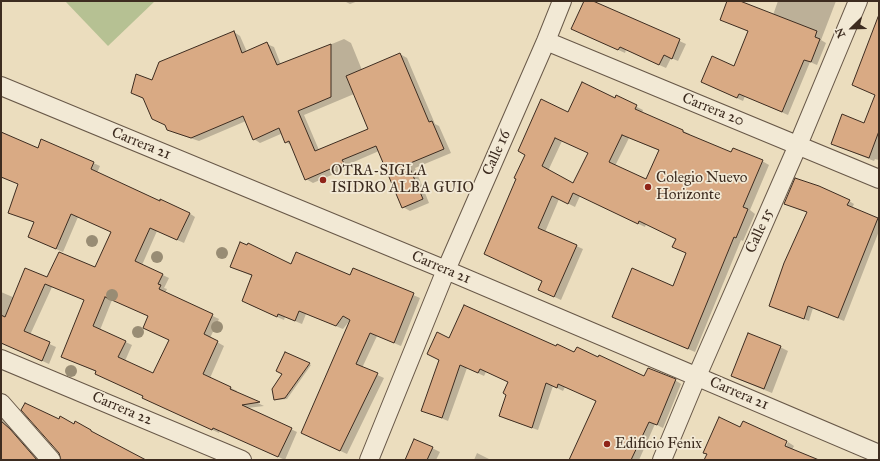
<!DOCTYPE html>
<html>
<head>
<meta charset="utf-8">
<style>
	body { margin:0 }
	#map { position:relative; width:880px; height:461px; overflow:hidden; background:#ebddbe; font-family:"IM FELL Great Primer",serif }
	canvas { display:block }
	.frame { position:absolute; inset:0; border:2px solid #3d2c20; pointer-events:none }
	.north { position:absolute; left:832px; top:8px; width:40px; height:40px; -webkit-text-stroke:3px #f2e9d5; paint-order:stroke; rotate:247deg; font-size:11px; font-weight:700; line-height:16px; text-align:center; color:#3d2c20 }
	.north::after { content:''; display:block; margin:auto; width:14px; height:18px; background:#3d2c20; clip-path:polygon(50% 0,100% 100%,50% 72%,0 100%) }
</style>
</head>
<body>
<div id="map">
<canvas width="880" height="461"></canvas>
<div class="frame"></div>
<div class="north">N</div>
</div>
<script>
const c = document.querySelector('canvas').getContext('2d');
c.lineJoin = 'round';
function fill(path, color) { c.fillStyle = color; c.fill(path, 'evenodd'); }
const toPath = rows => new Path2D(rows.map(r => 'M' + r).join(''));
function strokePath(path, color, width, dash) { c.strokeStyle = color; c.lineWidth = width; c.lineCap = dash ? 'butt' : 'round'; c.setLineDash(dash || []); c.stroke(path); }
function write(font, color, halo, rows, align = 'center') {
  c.font = font + ' "IM FELL Great Primer",serif'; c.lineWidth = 3.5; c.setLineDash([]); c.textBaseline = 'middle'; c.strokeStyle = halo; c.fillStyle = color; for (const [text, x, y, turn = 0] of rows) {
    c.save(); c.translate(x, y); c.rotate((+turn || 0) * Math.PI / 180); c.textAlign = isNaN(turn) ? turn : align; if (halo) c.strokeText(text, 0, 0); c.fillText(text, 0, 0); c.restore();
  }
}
const green = toPath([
	[65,1,155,1,108,46]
]);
const shadow = toPath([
	[344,1,358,1,350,4],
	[585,1,591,1,686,44,678,61,671,58,666,68,626,50,625,53,579,32],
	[728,1,737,1,773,15,778,1,836,1,821,40,826,43,817,65,810,62,788,115,745,96,743,101,708,85,734,67,749,32,721,20],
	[879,15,879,160,875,159,874,161,837,146,864,124,876,95,854,85],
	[234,32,240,36,247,52,267,44,274,47,281,65,344,39,351,43,362,70,400,54,407,58,435,124,439,126,451,153,415,168,429,203,410,211,403,207,379,151,349,164,350,167,313,183,306,179,292,146,286,142,283,133,260,143,254,139,246,121,199,141,175,133,168,129,166,125,153,119,144,99,132,93],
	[354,94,369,129,319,150,304,115],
	[617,97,643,110,642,113,683,131,690,134,689,136,732,154,762,161,769,165,750,210,755,214,743,241,741,240,695,352,613,317,674,287,687,253,674,247,677,239,646,224,645,227,580,196,575,207,559,199,545,232,583,249,561,300,546,293,543,281,485,254,568,113,615,100],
	[629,138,660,151,646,181,615,166],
	[562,141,589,153,574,184,548,171],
	[1,135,38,149,42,140,100,166,97,173,160,203,189,213,195,217,184,243,157,231,142,265,169,278,164,288,167,289,165,293,219,319,210,338,224,346,210,378,231,388,237,391,237,393,264,406,247,408,297,432,285,460,220,430,219,433,150,401,144,396,97,372,69,360,85,300,52,287,30,335,56,347,49,364,25,353,1,336,1,292,15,298,48,278,96,268,112,232,78,217,63,252,35,240,35,223,9,212,19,184,1,177],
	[112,300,149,316,170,340,154,375,125,361,132,345,100,330],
	[849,201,854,204,852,208,879,220,879,231,844,321,813,308,809,321,775,308,808,213,785,204],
	[292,265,350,276,353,269,420,298,401,346,377,336,362,368,384,378,347,454,302,433,351,319,343,329,306,314,302,324,285,317,284,320,250,305,252,276,231,267],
	[449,339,557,347,599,358,645,377,675,380,681,384,663,428,655,424,639,460,570,460,597,401,565,387,563,391,553,386,538,430,506,419,500,416,507,394,509,382,486,372,484,376,467,368,448,421,422,410],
	[780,347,788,351,772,393,740,380,733,376],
	[285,353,311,365,287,399,277,400,275,399,283,374],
	[1,419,16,433,39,460,1,460],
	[788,442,794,446,792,450,818,460,705,460,784,451],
	[432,448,440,452,436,460,406,460],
	[477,453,491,460,474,460]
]);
const building = toPath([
	[584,1,593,1,680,39,672,59,664,55,659,65,620,47,618,50,571,29,584,1],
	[727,1,740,1,817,31,815,37,820,39,811,62,804,60,782,112,739,94,737,98,701,82,712,56,734,66,748,31,720,20,727,1],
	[878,17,879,17,879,131,869,158,831,144,842,114,864,123,875,95,852,85,878,17],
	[234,31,242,53,267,42,277,65,331,44,331,97,298,111,315,151,368,129,346,76,400,53,429,122,432,121,444,149,408,164,423,199,402,208,376,146,342,160,344,163,305,180,289,141,285,143,279,128,253,140,243,116,191,138,167,130,165,125,152,119,143,98,131,93,136,74,152,80,159,62,234,31],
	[582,82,615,98,616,95,637,105,635,109,683,130,683,132,731,152,733,148,763,160,743,207,748,209,736,238,734,237,688,349,612,317,632,268,673,286,686,253,672,247,676,239,639,221,638,224,573,193,568,204,552,196,538,228,577,245,554,297,538,290,542,281,484,254,516,179,514,178,525,155,518,151,541,99,568,112,582,82],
	[622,135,659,150,646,179,609,162,622,135],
	[555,138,588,153,573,183,542,166,555,138],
	[1,132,38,148,41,139,94,162,91,169,160,201,160,199,190,213,177,240,150,228,135,261,163,274,158,284,161,285,159,289,213,314,204,334,218,341,203,374,231,387,230,389,260,402,242,405,292,428,278,457,213,428,212,430,142,398,143,396,95,374,96,371,61,357,84,300,45,284,24,331,50,342,42,361,1,343,1,315,5,317,25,268,47,277,59,252,95,267,111,232,71,214,56,249,28,237,34,222,8,213,18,184,1,177,1,132],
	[105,297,148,316,143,328,169,340,153,373,118,357,126,341,93,326,105,297],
	[795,178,819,186,850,200,847,205,878,218,838,318,808,306,804,319,769,306,784,263,807,212,784,204,795,178],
	[240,242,247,245,248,243,291,264,296,252,350,275,353,268,414,293,394,343,370,333,356,364,378,373,340,451,301,433,350,320,343,316,336,326,299,311,295,321,278,314,277,317,242,301,252,275,230,267,240,242],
	[464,305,556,346,557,344,574,352,577,347,598,357,599,355,644,376,648,368,676,379,657,425,649,422,631,460,569,460,596,401,558,384,557,388,546,383,532,428,499,416,506,395,503,393,508,382,480,369,478,373,460,365,442,418,421,411,439,360,427,354,437,332,449,338,464,305],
	[748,333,781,346,764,389,731,376,748,333],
	[285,352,310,363,285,398,274,400,272,389,282,374,276,371,285,352],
	[25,403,59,419,60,416,74,424,75,421,91,430,91,431,146,460,61,460,59,453,21,410,25,403],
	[719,417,740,427,743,421,787,441,785,446,819,460,704,460,707,454,703,453,719,417],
	[1,421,10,429,37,460,1,460,1,421],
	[414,439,433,447,427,460,405,460,414,439]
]);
const minor = toPath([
	[546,41,879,179],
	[1,86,446,270,879,454],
	[1,359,242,460],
	[1,403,51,460],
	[369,460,446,270,546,41,562,1],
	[662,460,697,376,798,145,858,1]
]);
const trees = [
	[92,241],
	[222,253],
	[157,257],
	[112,295],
	[217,327],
	[138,332],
	[71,371]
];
const markers = [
	[323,180,4,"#8f2418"],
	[648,187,4,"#8f2418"],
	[607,444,4,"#8f2418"]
];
const streetNames = [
	["Carrera 20",713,110,22],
	["Carrera 21",141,144,22],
	["Calle 16",497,153,-66],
	["Calle 15",760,231,-66],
	["Carrera 21",441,268,23],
	["Carrera 21",739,394,23],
	["Carrera 22",122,409,23]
];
const poiNames = [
	["OTRA-SIGLA",331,171],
	["ISIDRO ALBA GUIO",331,188],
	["Colegio Nuevo",656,178],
	["Horizonte",656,195],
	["Edificio Fenix",615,444]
];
fill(green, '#b6c193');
fill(shadow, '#0003');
fill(building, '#d9aa84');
strokePath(building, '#3d2c20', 1);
strokePath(minor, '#685848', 20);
strokePath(minor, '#f2e9d5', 18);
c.fillStyle = '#988c74';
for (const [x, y] of trees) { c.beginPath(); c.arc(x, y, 6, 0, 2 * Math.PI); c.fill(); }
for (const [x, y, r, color] of markers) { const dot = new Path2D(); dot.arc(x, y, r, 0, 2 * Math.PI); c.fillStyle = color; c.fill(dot); strokePath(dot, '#f2e9d5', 1.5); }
write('15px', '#3d2c20', '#f2e9d5', streetNames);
write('15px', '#3d2c20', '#f2e9d5', poiNames, 'left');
</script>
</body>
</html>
